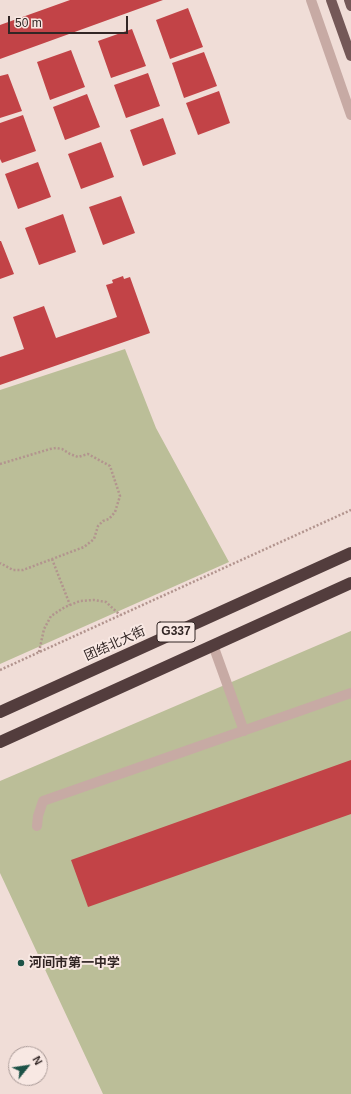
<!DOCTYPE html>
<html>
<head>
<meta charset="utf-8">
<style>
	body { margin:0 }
	#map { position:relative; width:351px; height:1094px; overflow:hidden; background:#f0ddd7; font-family:Helvetica,sans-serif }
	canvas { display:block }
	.north { position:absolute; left:8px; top:1046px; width:40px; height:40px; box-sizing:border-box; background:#f8e8e3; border:1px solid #a99a97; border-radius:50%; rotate:60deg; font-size:11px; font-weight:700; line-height:16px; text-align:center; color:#322625 }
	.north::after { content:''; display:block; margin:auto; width:14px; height:18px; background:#1d5247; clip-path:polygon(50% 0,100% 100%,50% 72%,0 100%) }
	.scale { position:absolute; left:8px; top:16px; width:120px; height:18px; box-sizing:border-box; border:2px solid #322625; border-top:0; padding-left:5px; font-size:12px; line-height:14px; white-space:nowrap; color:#322625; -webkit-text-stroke:3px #f8e8e3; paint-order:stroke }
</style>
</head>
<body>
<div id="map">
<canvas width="351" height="1094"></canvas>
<div class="north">N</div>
<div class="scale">50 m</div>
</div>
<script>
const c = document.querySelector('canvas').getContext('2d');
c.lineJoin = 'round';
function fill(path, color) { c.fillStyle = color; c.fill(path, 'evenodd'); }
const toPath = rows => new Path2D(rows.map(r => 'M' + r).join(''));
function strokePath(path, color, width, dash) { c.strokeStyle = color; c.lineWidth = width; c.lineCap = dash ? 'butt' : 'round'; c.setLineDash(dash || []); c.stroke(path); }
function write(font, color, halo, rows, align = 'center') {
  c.font = font + ' Helvetica,"Noto Sans SC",sans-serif'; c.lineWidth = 4; c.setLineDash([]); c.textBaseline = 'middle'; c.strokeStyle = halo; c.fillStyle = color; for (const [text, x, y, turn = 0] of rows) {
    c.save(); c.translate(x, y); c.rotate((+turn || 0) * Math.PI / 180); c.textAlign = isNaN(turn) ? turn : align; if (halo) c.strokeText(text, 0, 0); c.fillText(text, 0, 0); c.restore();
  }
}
const green = toPath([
	[125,349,156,428,229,562,0,664,0,390],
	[351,631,351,1094,103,1094,0,873,0,781]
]);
const building = toPath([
	[70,0,163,0,0,59,0,25],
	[188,8,203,47,170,59,156,20],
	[132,29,146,66,111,78,98,41],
	[71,50,85,87,50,100,37,62],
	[204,52,217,86,184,98,172,63],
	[148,73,160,106,126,118,114,85],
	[8,74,22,111,0,118,0,76],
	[219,91,230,123,198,135,186,103],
	[87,94,100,127,65,140,53,107],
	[23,115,36,151,2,163,0,159,0,123],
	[163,118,176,154,143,166,130,130],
	[101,142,114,177,81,189,68,154],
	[38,162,51,197,18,209,5,174],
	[121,196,135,233,103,245,89,207],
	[63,214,76,252,39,265,25,228],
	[0,241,1,241,14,274,0,279],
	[123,276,124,279,130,277,150,333,0,385,0,357,24,349,13,317,44,306,56,338,117,317,106,285,113,283,112,280],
	[351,760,351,814,88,907,71,860]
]);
const path = toPath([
	[0,464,50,449,56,448,62,449,70,454,78,457,88,454,110,466,120,496,115,512,109,519,103,521,98,526,94,539,84,547,23,570,13,570,0,563],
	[52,559,70,605],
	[39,652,44,629,51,616,65,607,80,601,94,600,106,602,120,615],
	[0,670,351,510]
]);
const minor = toPath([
	[311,0,351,115],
	[213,645,244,731],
	[37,826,38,816,43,801,351,693]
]);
const major = toPath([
	[331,0,351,56],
	[349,0,351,6]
]);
const highway = toPath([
	[0,712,351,553],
	[0,742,351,583]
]);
const markers = [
	[21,963,4,"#1d5247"]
];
const shields = [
	[176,632,38]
];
const shieldNames = [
	["G337",176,632]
];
const streetNames = [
	["团结北大街",115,644,-24]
];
const poiNames = [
	["河间市第一中学",29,963]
];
fill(green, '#bbbe98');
fill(building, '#c24347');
strokePath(path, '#b2948e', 2.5, [2, 2]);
strokePath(minor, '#c7aaa4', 10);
strokePath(major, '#745857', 10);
strokePath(highway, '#533d3d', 12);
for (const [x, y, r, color] of markers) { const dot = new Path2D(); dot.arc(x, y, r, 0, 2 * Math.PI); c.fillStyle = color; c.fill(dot); strokePath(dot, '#f8e8e3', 1.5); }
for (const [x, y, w] of shields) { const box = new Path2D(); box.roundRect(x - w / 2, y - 10, w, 20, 3); c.fillStyle = '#f8e8e3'; c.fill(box); strokePath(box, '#322625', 1); }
write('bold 12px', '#322625', null, shieldNames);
write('13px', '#322625', '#f8e8e3', streetNames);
write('bold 13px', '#322625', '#f8e8e3', poiNames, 'left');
</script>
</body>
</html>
